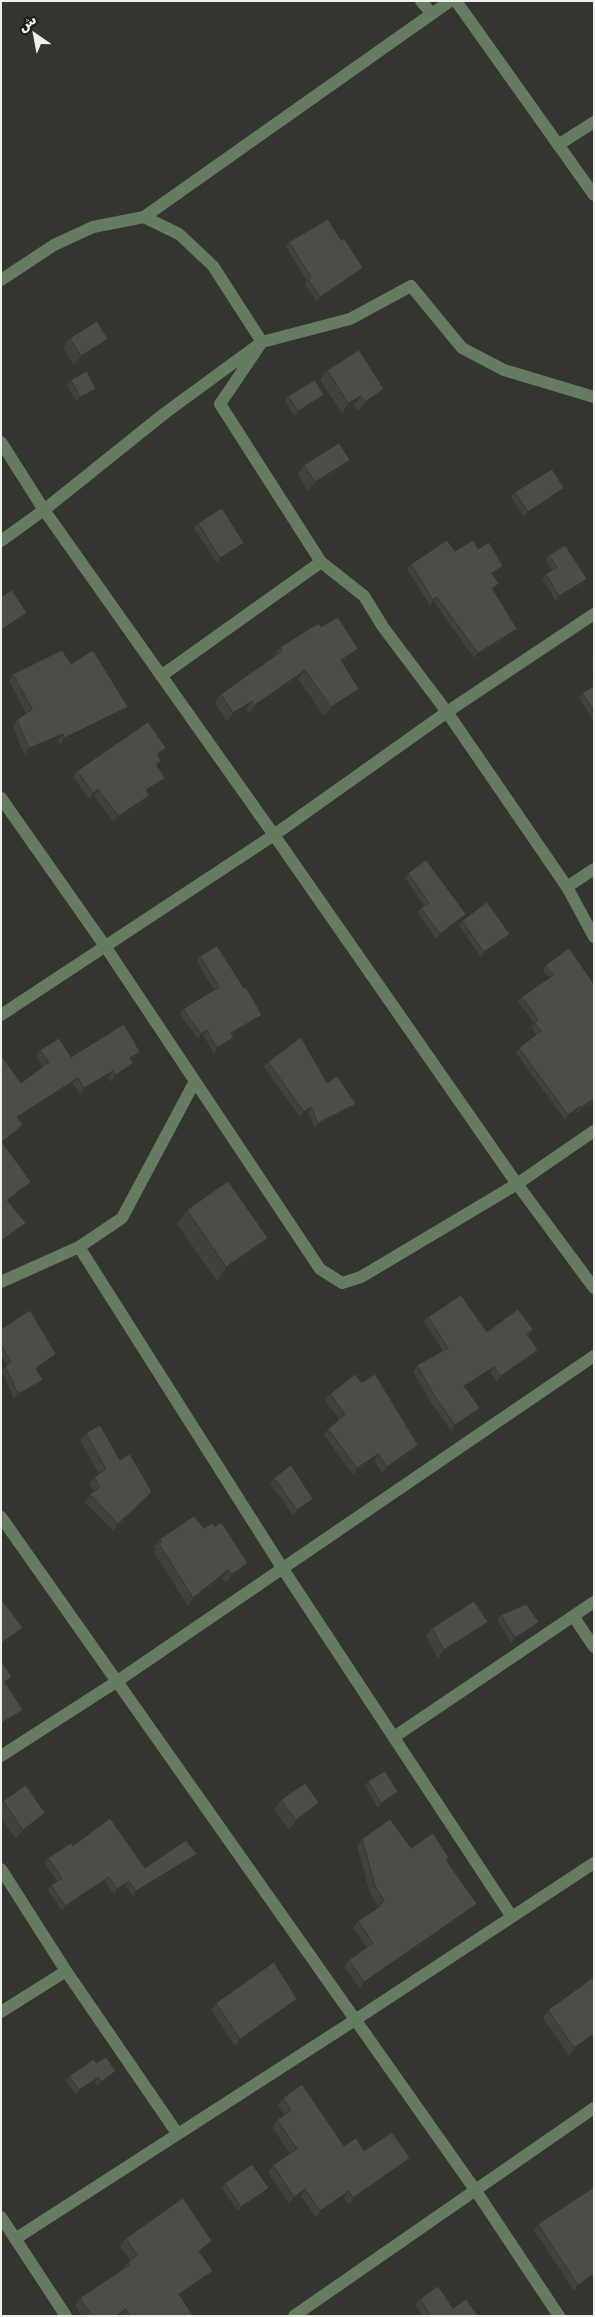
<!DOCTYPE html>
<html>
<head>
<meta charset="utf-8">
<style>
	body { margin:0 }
	#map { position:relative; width:595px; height:2317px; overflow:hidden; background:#343430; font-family:"DejaVu Sans","Noto Naskh Arabic",sans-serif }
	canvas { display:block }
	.frame { position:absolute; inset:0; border:2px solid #efefed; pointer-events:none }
	.north { position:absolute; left:10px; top:10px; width:50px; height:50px; -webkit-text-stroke:4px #1b1b1a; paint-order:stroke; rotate:327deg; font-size:14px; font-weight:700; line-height:20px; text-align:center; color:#efefed }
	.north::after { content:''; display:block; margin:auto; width:18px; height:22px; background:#efefed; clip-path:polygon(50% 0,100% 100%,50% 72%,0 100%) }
</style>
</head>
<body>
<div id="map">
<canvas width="595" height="2317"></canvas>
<div class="frame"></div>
<div class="north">ش</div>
</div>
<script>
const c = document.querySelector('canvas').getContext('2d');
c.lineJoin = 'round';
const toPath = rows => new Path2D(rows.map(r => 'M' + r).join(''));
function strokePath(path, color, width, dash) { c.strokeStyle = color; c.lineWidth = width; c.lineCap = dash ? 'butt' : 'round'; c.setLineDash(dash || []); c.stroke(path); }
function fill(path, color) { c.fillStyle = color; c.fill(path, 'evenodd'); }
const minor = toPath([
	[421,1,432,14],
	[456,1,594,195],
	[558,145,594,122],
	[144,217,179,234,213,266,262,342,220,404,321,562,364,596,383,627,447,712,567,887,594,937],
	[1,280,54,245,93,227,144,217,450,1],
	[1,442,44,510,274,835,517,1184,594,1288],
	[1,541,44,510,165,413,262,342,350,319,411,286,462,348,504,370,594,397],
	[161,676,321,562],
	[1,798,105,946,320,1269,342,1283,361,1277,517,1184,594,1131],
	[567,887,594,869],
	[1,1015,274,835,447,712,594,614],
	[79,1247,283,1569,512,1917],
	[1,1282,79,1247,122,1218,194,1083],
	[1,1517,476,2191,559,2316],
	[573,1616,594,1647],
	[394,1737,594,1602],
	[1,1756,116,1682,594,1356],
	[1,1869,66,1971,1,2012],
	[66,1971,177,2133],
	[1,2217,66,2316],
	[15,2239,355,2020,594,1863],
	[294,2316,594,2108]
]);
const wall = toPath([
	[289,242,359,272,317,302,305,284,307,281,286,247],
	[70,338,101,348,74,365,63,347],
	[327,370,384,389,377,399,358,411,354,405,342,413,320,380],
	[71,380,93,394,76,402,67,385],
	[288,396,320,400,294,416,285,401],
	[350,460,343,470,308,492,298,474,304,465],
	[564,488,561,493,524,517,511,497,515,492],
	[198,523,244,543,241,548,217,563,194,528],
	[478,549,503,566,499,571,493,575,495,589,493,590,513,634,474,658,434,602,430,605,407,569,411,564,455,551],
	[549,555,583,584,556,601,542,579,546,574,552,570,546,560],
	[321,627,352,658,343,663,359,689,352,698,324,716,298,679,248,714,246,710,227,722,215,703,221,694,274,657,274,656,280,647],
	[594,660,594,668,591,664],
	[71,664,124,713,60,745,58,741,24,755,13,726,17,720,26,713,9,681,13,674],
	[594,686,594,721,579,698,582,693],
	[166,748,161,754,158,757,161,761,157,766,165,778,161,784,148,793,149,796,145,802,114,822,94,796,89,799,73,777,77,771],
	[408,873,462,919,436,939,418,913,421,908,424,906,405,878],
	[462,921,507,939,481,957,459,926],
	[569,948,594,1103,588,1107,587,1105,578,1113,576,1111,565,1120,516,1053,519,1048,536,1035,531,1027,534,1023,518,1002,522,997,549,978,543,970,546,965],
	[200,956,259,1020,232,1035,234,1037,231,1042,214,1053,203,1035,198,1039,180,1014,183,1009,214,990,197,961],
	[40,1050,71,1057,135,1059,132,1061,133,1063,129,1070,111,1082,108,1078,80,1094,73,1084,19,1119,18,1131,3,1144,31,1182,26,1189,8,1202,26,1223,22,1230,1,1244,1,1058,21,1083,43,1067,36,1056],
	[268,1062,327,1083,352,1109,315,1128,308,1112,300,1117,264,1067],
	[187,1210,268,1238,258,1252,217,1281,177,1224],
	[428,1317,487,1332,533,1329,528,1336,538,1350,534,1355,497,1382,490,1373,465,1388,480,1408,476,1414,451,1431,430,1401,413,1371,417,1365,443,1351,424,1322],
	[1,1329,56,1354,52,1359,37,1369,39,1385,14,1399,2,1371,7,1365,1,1356],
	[362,1383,418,1445,413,1452,382,1473,374,1461,353,1475,324,1435,328,1429,339,1419,325,1401,330,1394],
	[86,1433,120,1460,146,1499,113,1531,85,1502,90,1494,94,1492,89,1484,94,1477,99,1474,80,1440],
	[274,1478,313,1499,310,1504,293,1515,270,1483],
	[204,1528,242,1571,226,1583,222,1578,188,1606,154,1552,156,1549,154,1547,160,1539],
	[501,1615,539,1622,536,1627,511,1643,497,1620],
	[432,1628,482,1631,438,1659,426,1636],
	[368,1781,395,1797,378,1808,365,1786],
	[281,1800,319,1803,312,1813,289,1830,274,1810],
	[3,1801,38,1823,16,1839,1,1818,1,1803],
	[362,1839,411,1848,449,1858,447,1861,477,1904,472,1911,360,1989,344,1967,349,1960,367,1948,353,1928,358,1921,376,1909,378,1906,370,1893,357,1846],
	[73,1846,145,1868,193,1859,133,1896,125,1886,114,1894,105,1882,62,1911,48,1890,51,1885,57,1881,44,1863,48,1858],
	[594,1974,594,2038,569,2056,543,2018,548,2010,588,1981],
	[297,1999,292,2006,235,2046,211,2010,216,2003],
	[96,2063,112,2076,98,2086,95,2082,76,2095,66,2081,69,2076],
	[283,2098,344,2146,364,2151,406,2165,349,2205,344,2198,316,2218,301,2196,289,2204,268,2172,273,2165,290,2154,272,2127,277,2120,285,2115,278,2105],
	[225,2183,265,2193,238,2212,222,2188],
	[538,2224,594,2277,574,2291,534,2230],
	[126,2238,207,2249,200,2253,207,2278,181,2297,193,2316,82,2316,75,2306,80,2298,123,2269,128,2262,130,2260,120,2246],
	[420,2299,453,2308,478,2316,423,2316,415,2305]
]);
const shadedWall = toPath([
	[363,268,359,272,317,302,320,297],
	[108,339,101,348,74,365,81,356],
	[96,389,93,394,76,402,80,397],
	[384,389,377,399,358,411,365,402],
	[324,395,320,400,294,416,298,411],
	[361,396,354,405,342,413,348,403],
	[350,460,343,470,308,492,315,482],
	[564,488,561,493,524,517,528,512],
	[244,543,241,548,217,563,220,558],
	[503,566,499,571,489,578,492,573],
	[587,579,583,584,556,601,559,596],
	[499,584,495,589,489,593,492,588],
	[437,597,434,602,430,605,433,600],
	[27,613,23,620,1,634,1,630],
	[517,629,513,634,474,658,478,653],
	[358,649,352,658,334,669,341,660],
	[305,670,298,679,248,714,255,705],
	[359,689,352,698,324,716,331,707],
	[252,701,246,710,227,722,233,713],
	[128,707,124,713,60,745,64,738],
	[63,734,58,741,24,755,29,748],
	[166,748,161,754,153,761,157,754],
	[165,778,161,784,142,797,146,790],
	[98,789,94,796,89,799,93,793],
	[149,796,145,802,114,822,118,816],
	[466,914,462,919,436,939,440,934],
	[510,934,507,939,481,957,484,952],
	[262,1015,259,1020,227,1038,231,1033],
	[207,1030,203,1035,198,1039,201,1034],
	[234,1037,231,1042,214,1053,217,1048],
	[140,1052,135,1059,126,1065,130,1058],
	[133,1063,129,1070,111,1082,116,1075],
	[113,1071,108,1078,80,1094,84,1088],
	[78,1078,73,1084,12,1123,17,1117],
	[591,1100,587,1105,578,1113,581,1108],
	[594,1101,594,1103,588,1107,592,1102],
	[356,1104,352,1109,315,1128,318,1123],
	[580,1106,576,1111,565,1120,568,1115],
	[311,1107,308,1112,300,1117,304,1112],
	[23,1125,18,1131,1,1145,2,1142],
	[31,1182,26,1189,2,1207,7,1200],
	[26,1223,22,1230,1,1244,1,1241],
	[268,1238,258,1252,217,1281,226,1267],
	[538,1350,534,1355,497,1382,501,1376],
	[56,1354,52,1359,33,1373,36,1368],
	[494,1367,490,1373,460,1391,464,1386],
	[43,1380,39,1385,14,1399,18,1394],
	[480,1408,476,1414,451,1431,455,1425],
	[418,1445,413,1452,382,1473,387,1467],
	[378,1454,374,1461,353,1475,357,1468],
	[152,1492,146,1499,113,1531,118,1524],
	[313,1499,310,1504,293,1515,297,1510],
	[248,1563,242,1571,226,1583,231,1575],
	[228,1570,222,1578,188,1606,193,1598],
	[488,1622,482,1631,438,1659,444,1650],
	[539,1622,536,1627,511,1643,515,1638],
	[23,1628,19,1633,1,1646,1,1643],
	[12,1677,9,1682,2,1687,5,1682],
	[23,1710,20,1715,1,1726,1,1723],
	[398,1792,395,1797,378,1808,381,1803],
	[319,1803,312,1813,289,1830,296,1820],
	[45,1813,38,1823,16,1839,23,1830],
	[197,1854,193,1859,133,1896,136,1891],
	[109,1877,105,1882,62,1911,65,1906],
	[129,1881,125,1886,114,1894,117,1889],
	[477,1904,472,1911,360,1989,364,1982],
	[297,1999,292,2006,235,2046,240,2039],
	[594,2034,594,2038,569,2056,574,2048],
	[116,2071,112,2076,98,2086,101,2082],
	[99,2077,95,2082,76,2095,79,2090],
	[410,2158,406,2165,349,2205,353,2198],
	[269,2188,265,2193,238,2212,241,2207],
	[305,2189,301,2196,289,2204,294,2197],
	[349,2191,344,2198,316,2218,320,2211],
	[212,2241,207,2249,193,2258,199,2251],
	[213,2271,207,2278,174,2302,179,2294],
	[594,2274,594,2277,574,2291,578,2285],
	[126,2309,121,2316,116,2316]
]);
const building = toPath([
	[328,219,341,240,344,238,363,268,320,297,308,279,311,277,289,242,328,219],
	[97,321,108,339,81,356,70,338,97,321],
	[359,350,384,389,365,402,361,396,348,403,327,370,359,350],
	[87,371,96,389,80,397,71,380,87,371],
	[315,380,324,395,298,411,288,396,315,380],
	[339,443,350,460,315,482,304,465,339,443],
	[552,469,564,488,528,512,515,492,552,469],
	[222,508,244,543,220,558,198,523,222,508],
	[447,540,455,551,473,540,478,549,489,542,503,566,492,573,499,584,492,588,517,629,478,653,437,597,433,600,411,564,447,540],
	[565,545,587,579,559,596,546,574,557,567,549,555,565,545],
	[12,590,27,613,1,630,1,597,12,590],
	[338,617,358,649,341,660,359,689,331,707,305,670,255,705,252,701,233,713,221,694,282,651,280,647,319,623,321,627,338,617],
	[62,650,71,664,93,650,128,707,64,738,63,734,29,748,17,720,32,709,13,674,62,650],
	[594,686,594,711,582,693,594,686],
	[148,722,166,748,157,754,161,761,156,764,165,778,146,790,149,796,118,816,98,789,93,793,77,771,148,722],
	[426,860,466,914,440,934,421,908,429,903,408,873,426,860],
	[487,902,510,934,484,952,462,921,487,902],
	[217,946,244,988,246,987,262,1015,231,1033,234,1037,217,1048,207,1030,201,1034,183,1009,219,987,200,956,217,946],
	[569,948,594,984,594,1101,592,1102,591,1100,581,1108,580,1106,568,1115,519,1048,541,1031,534,1022,538,1020,522,997,553,975,546,965,569,948],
	[124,1024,140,1052,130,1058,133,1063,116,1075,113,1071,84,1088,78,1078,17,1117,23,1125,2,1142,31,1182,7,1200,26,1223,1,1241,1,1058,2,1057,21,1083,49,1062,40,1050,59,1038,71,1057,124,1024],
	[301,1037,327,1083,337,1076,356,1104,318,1123,311,1107,304,1112,268,1062,301,1037],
	[228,1181,268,1238,226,1267,187,1210,228,1181],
	[461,1295,487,1332,518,1309,533,1329,527,1334,538,1350,501,1376,494,1367,464,1386,480,1408,455,1425,434,1395,417,1365,448,1348,428,1317,461,1295],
	[30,1310,56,1354,36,1368,43,1380,18,1394,5,1366,11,1362,1,1345,1,1329,30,1310],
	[355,1374,362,1383,375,1374,418,1445,387,1467,378,1454,357,1468,328,1429,345,1414,330,1394,355,1374],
	[100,1425,120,1460,130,1454,152,1492,118,1524,90,1494,100,1487,94,1477,106,1469,86,1433,100,1425],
	[291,1465,313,1499,297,1510,274,1478,291,1465],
	[194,1516,204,1528,213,1523,215,1527,221,1522,248,1563,231,1575,228,1570,193,1598,159,1544,162,1542,160,1539,194,1516],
	[1,1599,23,1628,1,1643,1,1599],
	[474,1601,488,1622,444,1650,432,1628,474,1601],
	[526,1604,539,1622,515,1638,501,1615,526,1604],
	[1,1661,12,1677,5,1682,23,1710,1,1723,1,1661],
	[385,1771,398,1792,381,1803,368,1781,385,1771],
	[305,1783,319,1803,296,1820,281,1800,305,1783],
	[26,1785,45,1813,23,1830,3,1801,26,1785],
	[110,1818,145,1868,186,1840,197,1854,136,1891,129,1881,117,1889,109,1877,65,1906,51,1885,62,1878,48,1858,71,1843,73,1846,110,1818],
	[390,1819,411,1848,433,1833,449,1858,446,1860,477,1904,364,1982,349,1960,373,1943,358,1921,381,1906,380,1904,384,1901,375,1886,362,1839,390,1819],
	[274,1962,297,1999,240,2039,216,2003,274,1962],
	[594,1977,594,2034,574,2048,548,2010,594,1977],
	[106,2057,116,2071,101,2082,99,2077,79,2090,69,2076,94,2059,96,2063,106,2057],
	[302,2084,344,2146,356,2138,364,2151,392,2132,410,2158,353,2198,349,2191,320,2211,305,2189,294,2197,273,2165,297,2149,277,2120,291,2110,283,2098,302,2084],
	[252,2164,269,2188,241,2207,225,2183,252,2164],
	[594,2187,594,2274,578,2285,538,2224,594,2187],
	[183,2198,212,2241,199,2251,213,2271,179,2294,193,2316,130,2316,126,2309,116,2316,92,2316,80,2298,129,2265,128,2262,137,2255,126,2238,183,2198],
	[438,2286,453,2308,466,2299,478,2316,431,2316,420,2299,438,2286]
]);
strokePath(minor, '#657c61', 12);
fill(wall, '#43413e');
fill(shadedWall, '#373532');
fill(building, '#4e4c48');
strokePath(building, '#373532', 1);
</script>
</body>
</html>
